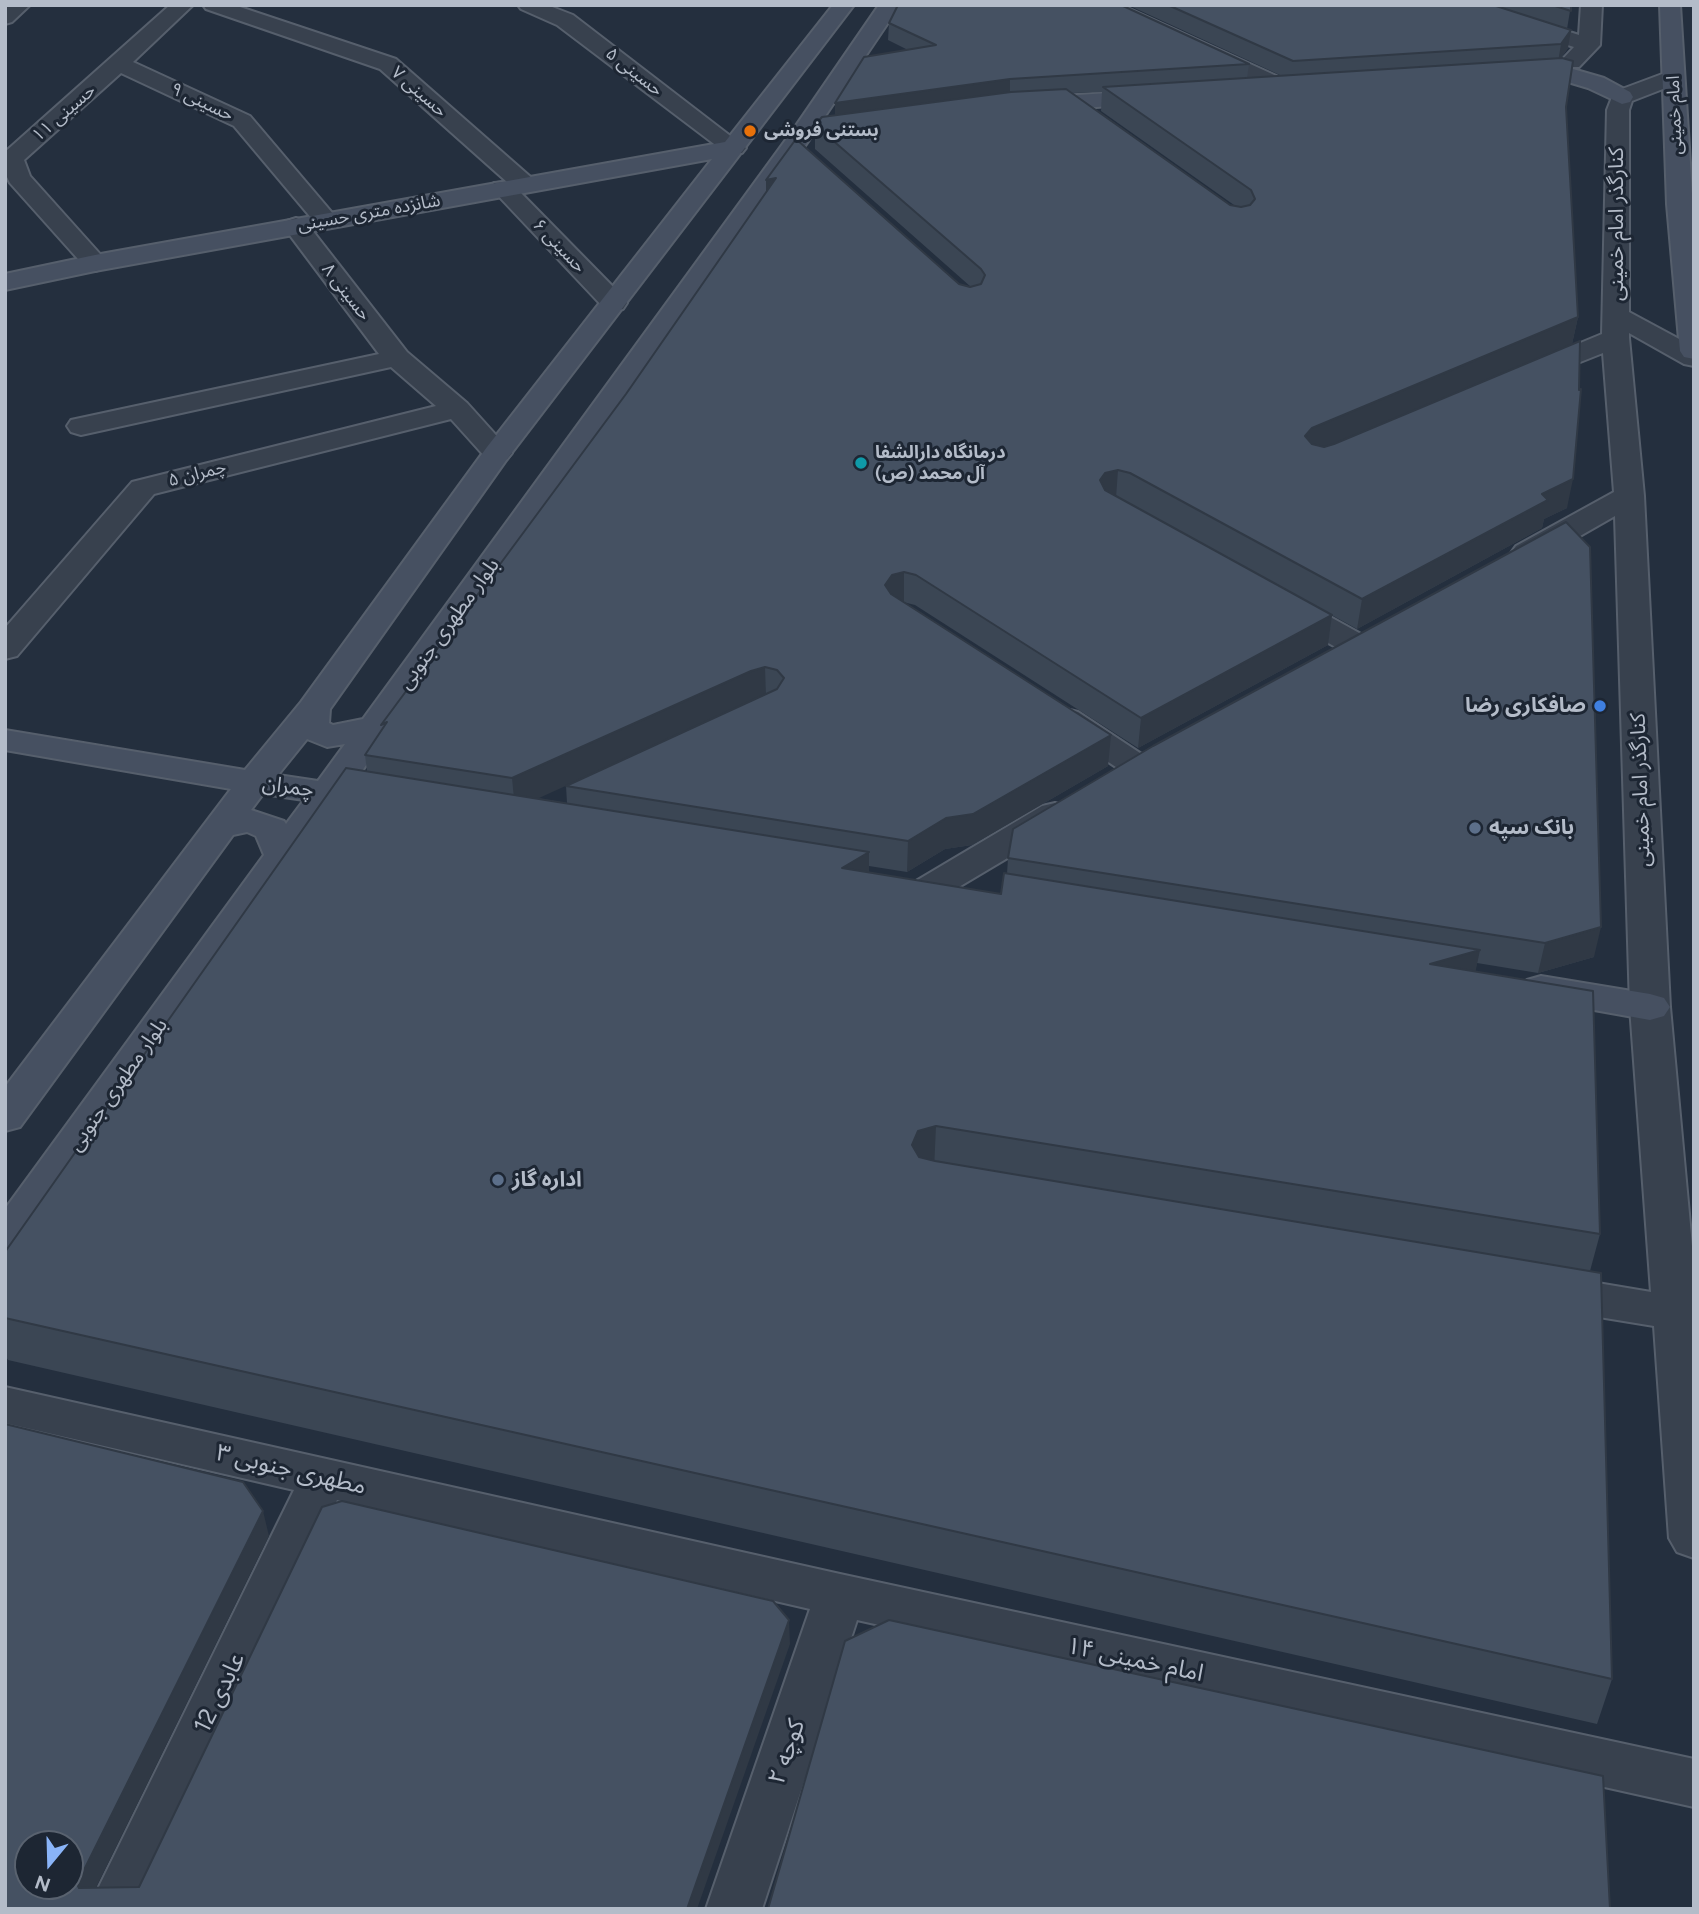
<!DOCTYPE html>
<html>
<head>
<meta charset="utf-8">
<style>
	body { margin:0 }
	#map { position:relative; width:1699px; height:1914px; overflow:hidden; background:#242f3e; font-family:Figtree,sans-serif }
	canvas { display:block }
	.frame { position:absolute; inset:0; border:7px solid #b4bcc9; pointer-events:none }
	.north { position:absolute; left:14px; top:1830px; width:70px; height:70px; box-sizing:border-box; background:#1d2633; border:2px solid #59626f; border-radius:50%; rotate:199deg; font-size:19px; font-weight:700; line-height:28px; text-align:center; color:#b4bcc9 }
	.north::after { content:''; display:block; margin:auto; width:24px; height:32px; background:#8ab4f8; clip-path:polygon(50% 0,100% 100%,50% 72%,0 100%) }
</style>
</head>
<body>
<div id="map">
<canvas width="1699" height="1914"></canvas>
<div class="frame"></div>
<div class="north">N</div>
</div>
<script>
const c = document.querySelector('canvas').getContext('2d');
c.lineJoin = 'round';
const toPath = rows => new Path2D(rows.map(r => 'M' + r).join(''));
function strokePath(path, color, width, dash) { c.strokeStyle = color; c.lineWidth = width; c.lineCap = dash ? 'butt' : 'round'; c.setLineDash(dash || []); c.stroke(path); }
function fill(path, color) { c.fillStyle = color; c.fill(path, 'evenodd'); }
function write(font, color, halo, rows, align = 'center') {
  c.font = font + ' Figtree,"Noto Sans Arabic",sans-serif'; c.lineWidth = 6; c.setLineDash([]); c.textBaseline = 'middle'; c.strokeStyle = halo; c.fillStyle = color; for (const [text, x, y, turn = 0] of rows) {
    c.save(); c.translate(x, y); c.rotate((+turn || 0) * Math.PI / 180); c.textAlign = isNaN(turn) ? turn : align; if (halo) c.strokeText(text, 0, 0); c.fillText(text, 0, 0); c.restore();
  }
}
const street = toPath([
	[7,5,30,5,12,22,5,24,7,5],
	[170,5,193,5,133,62,250,116,339,221,336,226,327,228,318,226,234,126,121,73,24,160,30,176,108,263,104,268,95,271,86,268,10,183,5,173,5,152,170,5],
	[203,5,234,5,396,59,534,180,537,185,534,190,519,191,623,297,627,303,623,309,614,311,605,309,491,188,494,183,507,182,380,69,206,9,203,5],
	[518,5,547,5,573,15,746,148,742,153,726,153,557,25,521,9,518,5],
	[1093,5,1121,5,1294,84,1297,89,1294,94,1286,96,1278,94,1096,9,1093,5],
	[1452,5,1484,5,1579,35,1581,5,1602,5,1600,45,1579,67,1563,67,1560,62,1574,47,1455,9,1452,5],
	[1673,70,1681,72,1684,77,1681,82,1632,101,1629,110,1629,312,1694,347,1694,366,1684,364,1629,333,1629,338,1644,496,1670,1007,1694,1268,1694,1558,1677,1552,1669,1538,1654,1326,1550,1309,1534,1304,1528,1292,1534,1280,1550,1275,1651,1292,1630,1007,1615,516,1538,560,1527,562,1516,560,1511,553,1516,546,1614,492,1603,353,1530,382,1520,380,1516,374,1520,368,1602,334,1607,110,1614,92,1673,70],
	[296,218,305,221,407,352,467,403,512,453,507,459,497,462,487,459,451,419,154,494,17,656,5,659,5,628,132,482,436,406,391,367,81,435,71,432,67,426,71,420,379,354,283,226,287,221,296,218],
	[1285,595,1296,598,1370,639,1374,646,1370,653,1358,656,1346,653,1274,612,1269,605,1274,598,1285,595],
	[1066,709,1078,712,1149,759,1154,766,1149,773,1137,776,1125,773,1054,726,1049,719,1054,712,1066,709],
	[1055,803,1068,806,1073,814,1068,822,942,897,929,901,916,897,910,889,916,881,1042,806,1055,803],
	[5,1387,840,1574,1694,1759,1694,1807,857,1620,762,1909,706,1909,810,1609,337,1500,145,1909,88,1909,294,1490,5,1423,5,1387]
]);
const secondary = toPath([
	[833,5,854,5,507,459,330,709,329,723,333,725,363,719,793,130,879,5,900,5,809,140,352,785,393,792,398,800,393,808,380,811,338,805,20,1253,5,1258,5,1209,264,855,256,836,247,832,233,835,20,1127,5,1131,5,1087,231,789,5,750,5,730,245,770,301,702,487,447,712,159,95,271,5,290,5,274,95,255,725,142,833,5],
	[307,739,327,747,345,744,318,781,278,775,307,739],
	[263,794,304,800,286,824,284,821,251,810,263,794],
	[1660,5,1680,5,1694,226,1694,359,1684,357,1680,351,1667,204,1660,5],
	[1559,65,1604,78,1630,92,1633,97,1630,102,1622,104,1588,88,1558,79,1521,81,1513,79,1510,74,1513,69,1521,67,1559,65],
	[1153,90,1161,92,1164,97,1161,102,1032,112,1024,110,1021,105,1024,100,1032,98,1153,90],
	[1541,976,1650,994,1664,998,1670,1007,1664,1016,1650,1020,1527,998,1521,989,1527,980,1541,976]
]);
const wall = toPath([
	[1128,5,1493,5,1568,48,1561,58,1566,107,1578,317,1572,344,1567,508,1544,519,1542,528,1357,629,1127,502,1332,615,1328,645,1138,748,915,605,903,602,1108,766,972,845,945,849,907,872,869,866,869,872,1001,894,1007,874,1008,858,1153,746,1594,957,1538,973,1477,963,1475,971,1600,1234,1590,1271,1612,1679,1597,1724,8,1360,5,1355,5,1252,367,771,365,755,626,394,766,193,766,180,959,284,971,287,815,149,815,125,835,116,908,50,888,40,889,23,1249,64,1247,78,1282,76],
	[1102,92,1101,111,1234,205,1230,205,1073,93],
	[753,700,566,786,567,803,537,798],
	[1493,5,1571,5,1567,29]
]);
const shadedWall = toPath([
	[1571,30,1568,48,1558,62,1561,44],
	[1010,79,1010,97,835,121,835,103],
	[776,178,766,206,766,180],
	[1578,317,1572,344,1308,456,1305,436,1312,428],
	[1118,470,1116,498,1103,501,1100,480,1105,473],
	[1573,479,1567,508,1544,519,1542,528,1357,629,1362,599,1542,494],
	[904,572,904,601,891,604,885,585,892,575],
	[1332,615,1328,645,1138,748,1141,718],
	[765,667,766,697,752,701,515,809,512,778,751,671],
	[1111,735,1108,766,972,845,945,849,907,872,908,841,946,818],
	[869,852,869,895,842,868],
	[1601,927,1594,957,1538,973,1545,943],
	[1480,950,1471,993,1430,964],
	[936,1126,934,1170,917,1176,912,1145,918,1131],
	[263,1511,269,1536,86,1908,77,1884],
	[789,1620,790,1644,697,1909,687,1909]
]);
const building = toPath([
	[898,5,1121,5,1249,64,1010,79,835,103,864,57,936,45,889,23,898,5],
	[1168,5,1493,5,1571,30,1561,44,1293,61,1168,5],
	[1552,5,1571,5,1571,11,1552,5],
	[1562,58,1573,61,1566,107,1578,317,1312,428,1305,436,1312,444,1324,447,1334,444,1580,341,1579,390,1581,389,1573,479,1542,494,1548,500,1362,599,1130,473,1118,470,1105,473,1100,480,1105,490,1332,615,1141,718,916,575,904,572,892,575,885,585,891,594,1111,735,973,814,946,818,908,841,566,786,777,689,784,678,777,670,765,667,751,671,512,778,365,755,387,722,381,725,626,394,776,178,766,180,796,139,959,284,970,287,981,284,985,275,981,269,815,125,822,117,1011,92,1066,89,1230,205,1241,207,1250,205,1255,199,1251,190,1103,87,1562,58],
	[1566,522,1590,547,1601,927,1545,943,1008,858,1013,829,1153,746,1566,522],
	[346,768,869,852,842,868,1001,894,1004,873,1480,950,1430,964,1593,991,1600,1234,936,1126,918,1131,912,1145,919,1157,935,1161,1601,1273,1612,1679,5,1318,5,1252,346,768],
	[5,1424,243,1482,263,1511,77,1884,79,1888,139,1887,322,1507,342,1501,773,1601,789,1620,687,1909,5,1909,5,1424],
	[28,1844,70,1844,70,1886,28,1886,28,1844],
	[889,1620,1603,1776,1610,1909,768,1909,845,1641,889,1620]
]);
const markers = [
	[750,131,7,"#e8710a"],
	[861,463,7,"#0f9aa8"],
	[1600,706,7,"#3f7fe0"],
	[1475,828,7,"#5c6f8a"],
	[498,1180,7,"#5c6f8a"]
];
const farStreetnames = [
	["حسینی ۵",634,72,38],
	["حسینی ۷",419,92,41],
	["حسینی ۹",202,102,25],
	["حسینی ۱۱",64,113,-41],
	["امام خمینی",1675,115,-92],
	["شانزده متری حسینی",369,213,-10],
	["حسینی ۶",559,246,46],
	["حسینی ۸",346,292,52],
	["چمران ۵",197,474,-14]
];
const farPoinames = [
	["بستنی فروشی",764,131],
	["درمانگاه دارالشفا",875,453],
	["آل محمد (ص)",875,474]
];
const streetNames = [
	["کنارگذر امام خمینی",1617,224,-90],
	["بلوار مطهری جنوبی",449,624,-54],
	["چمران",288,787,8],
	["کنارگذر امام خمینی",1641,790,-92],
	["بلوار مطهری جنوبی",118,1085,-55]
];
const poiNames = [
	["صافکاری رضا",1586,706,"right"],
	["بانک سپه",1489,828],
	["اداره گاز",512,1180]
];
const nearStreetnames = [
	["مطهری جنوبی ۳",291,1470,13],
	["امام خمینی ۱۴",1135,1660,12],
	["عابدی 12",220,1693,-64],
	["کوچه ۲",787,1752,-71]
];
strokePath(street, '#565f6c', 4);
strokePath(secondary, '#565f6c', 4);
fill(street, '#38414e');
fill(secondary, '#465061');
fill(wall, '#3b4654');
fill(shadedWall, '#303945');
fill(building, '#455162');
strokePath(building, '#303945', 2);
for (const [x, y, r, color] of markers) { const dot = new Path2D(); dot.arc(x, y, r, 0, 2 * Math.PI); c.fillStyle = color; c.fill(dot); strokePath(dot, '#1d2633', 2.5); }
write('18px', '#b4bcc9', '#1d2633', farStreetnames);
write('bold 18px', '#b4bcc9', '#1d2633', farPoinames, 'left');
write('21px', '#b4bcc9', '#1d2633', streetNames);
write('bold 21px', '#b4bcc9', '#1d2633', poiNames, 'left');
write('24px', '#b4bcc9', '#1d2633', nearStreetnames);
</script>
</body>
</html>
